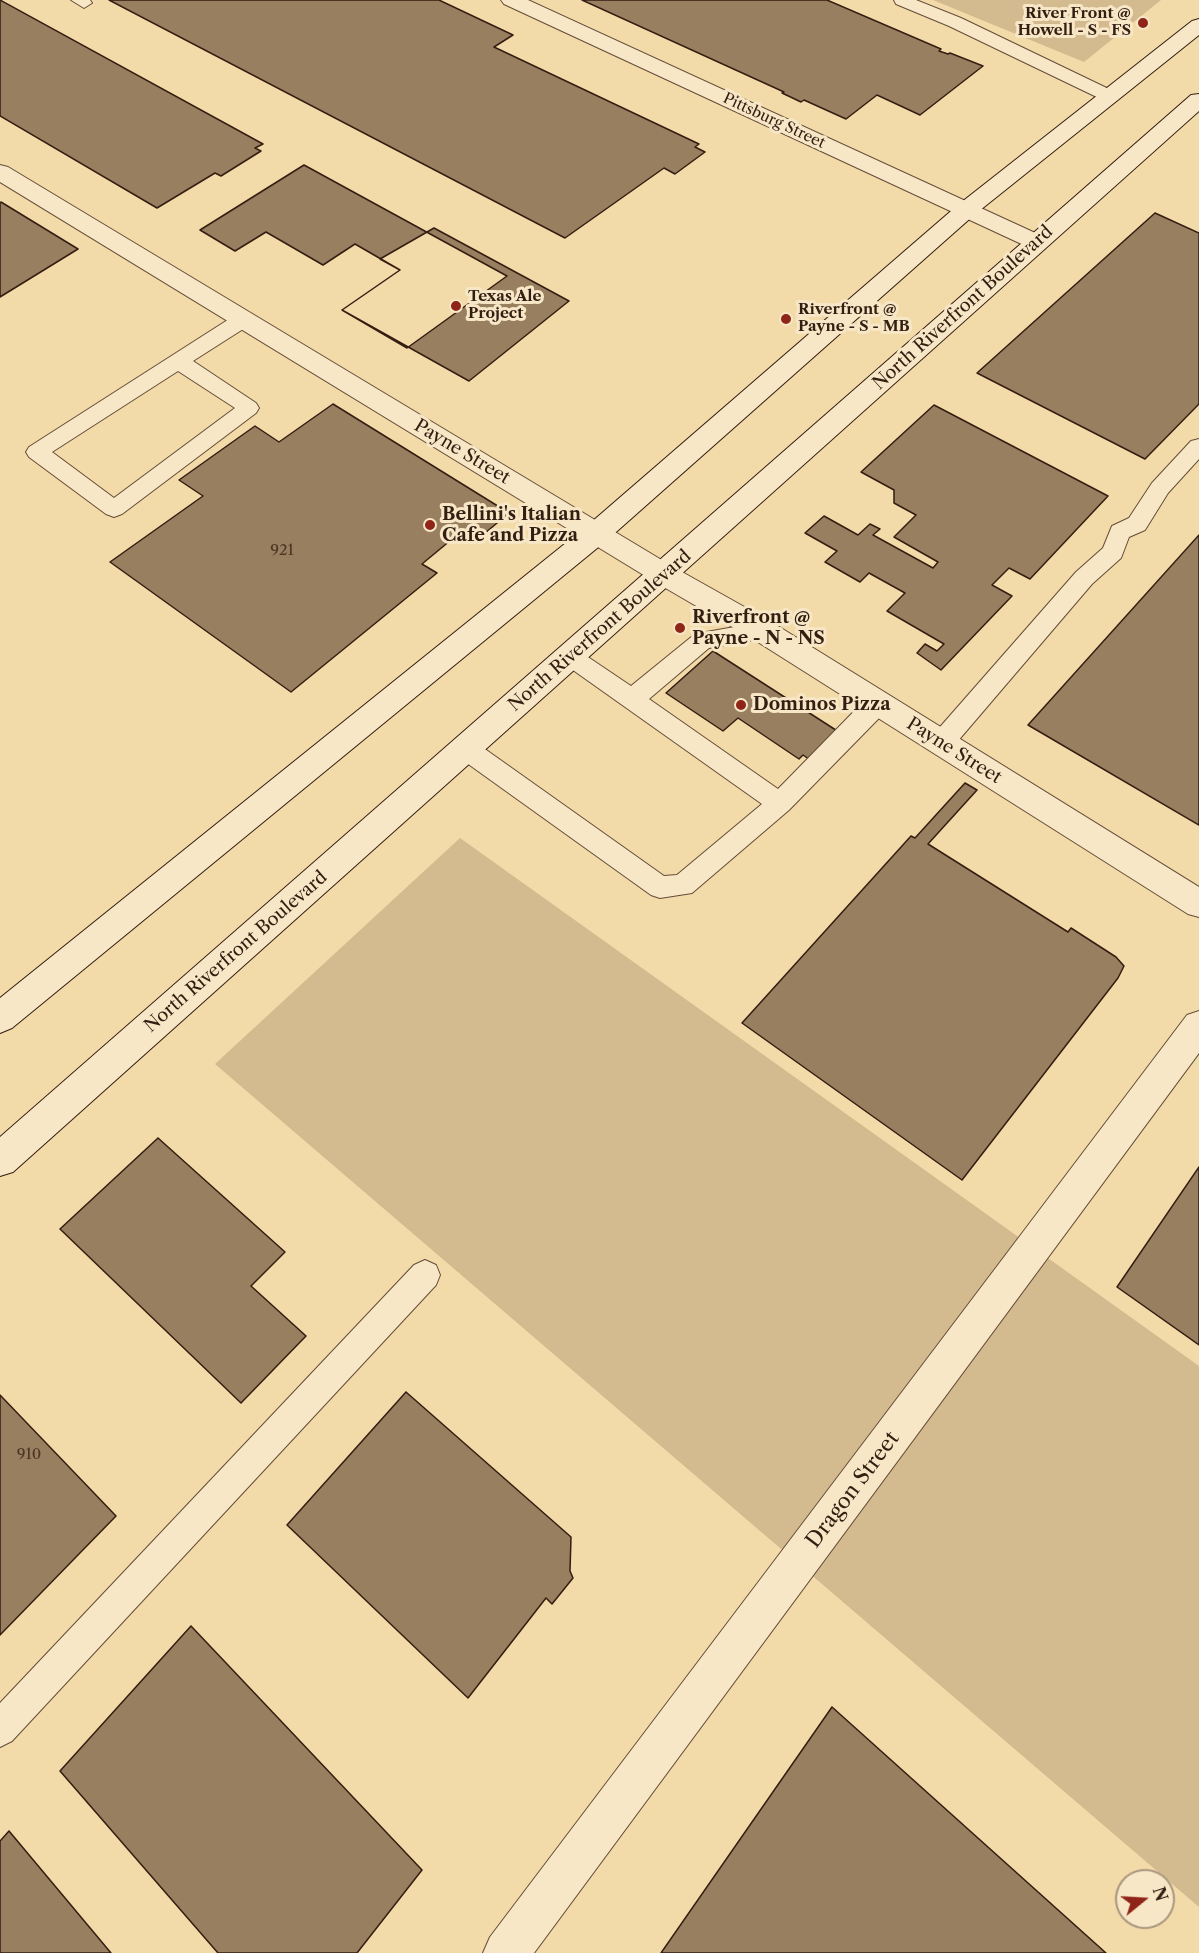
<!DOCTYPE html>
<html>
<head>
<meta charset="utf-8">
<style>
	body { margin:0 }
	#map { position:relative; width:1199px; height:1953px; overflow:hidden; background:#f3daa9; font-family:"Libre Caslon Text",serif }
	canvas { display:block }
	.north { position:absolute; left:1115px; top:1869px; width:60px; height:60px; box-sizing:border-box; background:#f7e7c7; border:2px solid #a9967e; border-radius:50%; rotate:72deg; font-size:16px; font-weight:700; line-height:24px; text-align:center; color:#341d11 }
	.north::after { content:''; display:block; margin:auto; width:21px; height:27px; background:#8f2418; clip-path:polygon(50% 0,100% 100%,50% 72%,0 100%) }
</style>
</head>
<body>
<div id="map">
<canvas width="1199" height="1953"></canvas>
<div class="north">N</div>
</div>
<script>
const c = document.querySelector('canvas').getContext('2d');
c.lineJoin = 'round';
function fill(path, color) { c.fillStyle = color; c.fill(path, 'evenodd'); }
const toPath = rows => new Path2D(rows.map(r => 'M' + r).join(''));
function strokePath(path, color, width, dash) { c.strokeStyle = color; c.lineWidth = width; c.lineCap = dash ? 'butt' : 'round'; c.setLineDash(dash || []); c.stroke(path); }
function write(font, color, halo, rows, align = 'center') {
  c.font = font + ' "Libre Caslon Text",serif'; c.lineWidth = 6; c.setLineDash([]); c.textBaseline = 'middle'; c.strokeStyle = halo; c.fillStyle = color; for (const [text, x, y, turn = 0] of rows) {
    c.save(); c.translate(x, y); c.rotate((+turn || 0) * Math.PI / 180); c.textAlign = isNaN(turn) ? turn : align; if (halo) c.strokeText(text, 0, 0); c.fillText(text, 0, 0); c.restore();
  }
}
const green = toPath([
	[933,0,1161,0,1084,62],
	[460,838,1199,1366,1199,1907,215,1064]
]);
const building = toPath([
	[0,0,263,144,255,148,261,151,221,176,215,173,157,208,0,116,0,0],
	[109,0,439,0,513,35,494,47,699,144,695,147,705,152,675,174,664,168,565,238,109,0],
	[582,0,827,0,941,49,939,51,948,54,950,53,983,66,920,115,877,95,846,119,804,100,801,102,782,93,784,92,582,0],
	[304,165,507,276,407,348,342,310,400,270,355,244,323,265,266,232,235,251,200,230,304,165],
	[1,202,78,249,0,297,0,203,1,202],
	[1155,213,1199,233,1199,404,1145,459,977,373,1155,213],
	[434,228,569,301,469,381,342,310,400,270,380,259,434,228],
	[333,404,509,513,478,539,463,530,422,564,437,573,291,692,110,562,203,496,179,480,255,426,279,442,333,404],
	[934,405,1108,496,1030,579,1009,568,992,585,1012,596,941,670,917,653,925,644,937,651,944,644,887,611,905,593,869,573,860,582,825,562,837,551,805,533,824,516,858,535,870,524,880,529,873,535,933,568,938,562,894,537,916,515,894,503,894,490,861,472,934,405],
	[1199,535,1199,825,1028,725,1199,535],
	[713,651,842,734,813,762,803,755,799,759,738,718,723,731,666,693,713,651],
	[965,783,977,790,928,844,1068,932,1071,928,1116,957,1124,966,1118,978,962,1180,742,1023,911,836,915,838,965,783],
	[158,1138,285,1252,251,1286,306,1336,241,1403,60,1229,158,1138],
	[1199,1167,1199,1345,1117,1287,1199,1167],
	[406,1392,571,1537,570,1571,573,1578,552,1604,546,1598,468,1698,287,1525,406,1392],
	[0,1395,116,1516,0,1635,0,1395],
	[191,1626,422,1870,357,1953,218,1953,60,1771,191,1626],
	[832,1707,1106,1953,661,1953,832,1707],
	[9,1831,111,1953,0,1953,0,1841,9,1831]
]);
const service = toPath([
	[71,0,90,0,92,3,84,8,71,0],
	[894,0,916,0,961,18,1115,92,1118,96,1115,100,1109,101,1103,100,949,26,896,4,894,0],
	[244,313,251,314,254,319,251,324,193,361,256,403,259,408,256,413,122,514,114,517,106,514,29,457,26,452,29,447,237,314,244,313],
	[178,371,235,408,114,498,52,452,178,371],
	[1199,439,1199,459,1168,493,1145,530,1129,537,1121,558,1092,584,951,749,942,752,933,749,930,742,933,735,1076,572,1103,548,1112,526,1129,518,1152,483,1191,441,1199,439],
	[763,622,771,625,775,631,771,637,709,648,649,699,778,789,868,697,877,695,886,697,889,704,886,711,789,810,692,893,660,898,651,895,457,756,454,749,457,742,466,739,475,742,664,876,677,875,762,804,563,663,559,657,563,651,571,648,579,651,631,686,695,634,763,622],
	[425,1260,436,1265,440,1275,436,1285,12,1741,0,1747,0,1703,414,1265,425,1260]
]);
const minor = toPath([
	[501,0,528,0,1044,237,1048,242,1044,247,1036,249,1028,247,504,4,501,0],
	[0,165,8,167,675,568,773,623,1199,887,1199,917,1188,914,753,639,655,582,0,182,0,165],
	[1199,1011,1199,1053,534,1953,483,1953,490,1937,1187,1015,1199,1011]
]);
const secondary = toPath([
	[1199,19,1199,35,974,215,607,540,12,1028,0,1033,0,998,587,526,958,205,1192,21,1199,19],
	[1199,94,1199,111,13,1172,0,1176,0,1137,1191,95,1199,94]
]);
const markers = [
	[1143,23,6,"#8f2418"],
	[456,306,6,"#8f2418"],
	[786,319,6,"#8f2418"],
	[430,525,6,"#8f2418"],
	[680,628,6,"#8f2418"],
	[741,705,6,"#8f2418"]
];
const farPoinames = [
	["River Front @",1131,14,"right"],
	["Howell - S - FS",1131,31,"right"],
	["Texas Ale",468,297],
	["Project",468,314],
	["Riverfront @",798,310],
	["Payne - S - MB",798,327]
];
const farStreetnames = [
	["Pittsburg Street",774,121,25]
];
const numberNames = [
	["921",282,551],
	["910",29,1455]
];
const streetNames = [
	["North Riverfront Boulevard",963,308,-42],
	["Payne Street",462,452,31],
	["North Riverfront Boulevard",600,631,-41],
	["Payne Street",954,751,32],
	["North Riverfront Boulevard",236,952,-41]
];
const poiNames = [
	["Bellini's Italian",442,515],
	["Cafe and Pizza",442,536],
	["Riverfront @",692,618],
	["Payne - N - NS",692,639],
	["Dominos Pizza",753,705]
];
const nearStreetnames = [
	["Dragon Street",853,1490,-53]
];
fill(green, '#d3ba8f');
fill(building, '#977f60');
strokePath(building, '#341d11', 1.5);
strokePath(service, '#644c37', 2);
strokePath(minor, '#644c37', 2);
strokePath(secondary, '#341d11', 2);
fill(service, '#f7e7c7');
fill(minor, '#f7e7c7');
fill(secondary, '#f7e7c7');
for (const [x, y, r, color] of markers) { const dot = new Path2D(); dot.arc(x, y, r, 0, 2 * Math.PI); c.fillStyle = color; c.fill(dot); strokePath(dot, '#f7e7c7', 2); }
write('bold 15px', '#341d11', '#f7e7c7', farPoinames, 'left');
write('15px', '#341d11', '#f7e7c7', farStreetnames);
write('15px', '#4d3625', null, numberNames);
write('18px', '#341d11', '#f7e7c7', streetNames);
write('bold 18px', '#341d11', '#f7e7c7', poiNames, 'left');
write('21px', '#341d11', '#f7e7c7', nearStreetnames);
</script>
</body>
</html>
